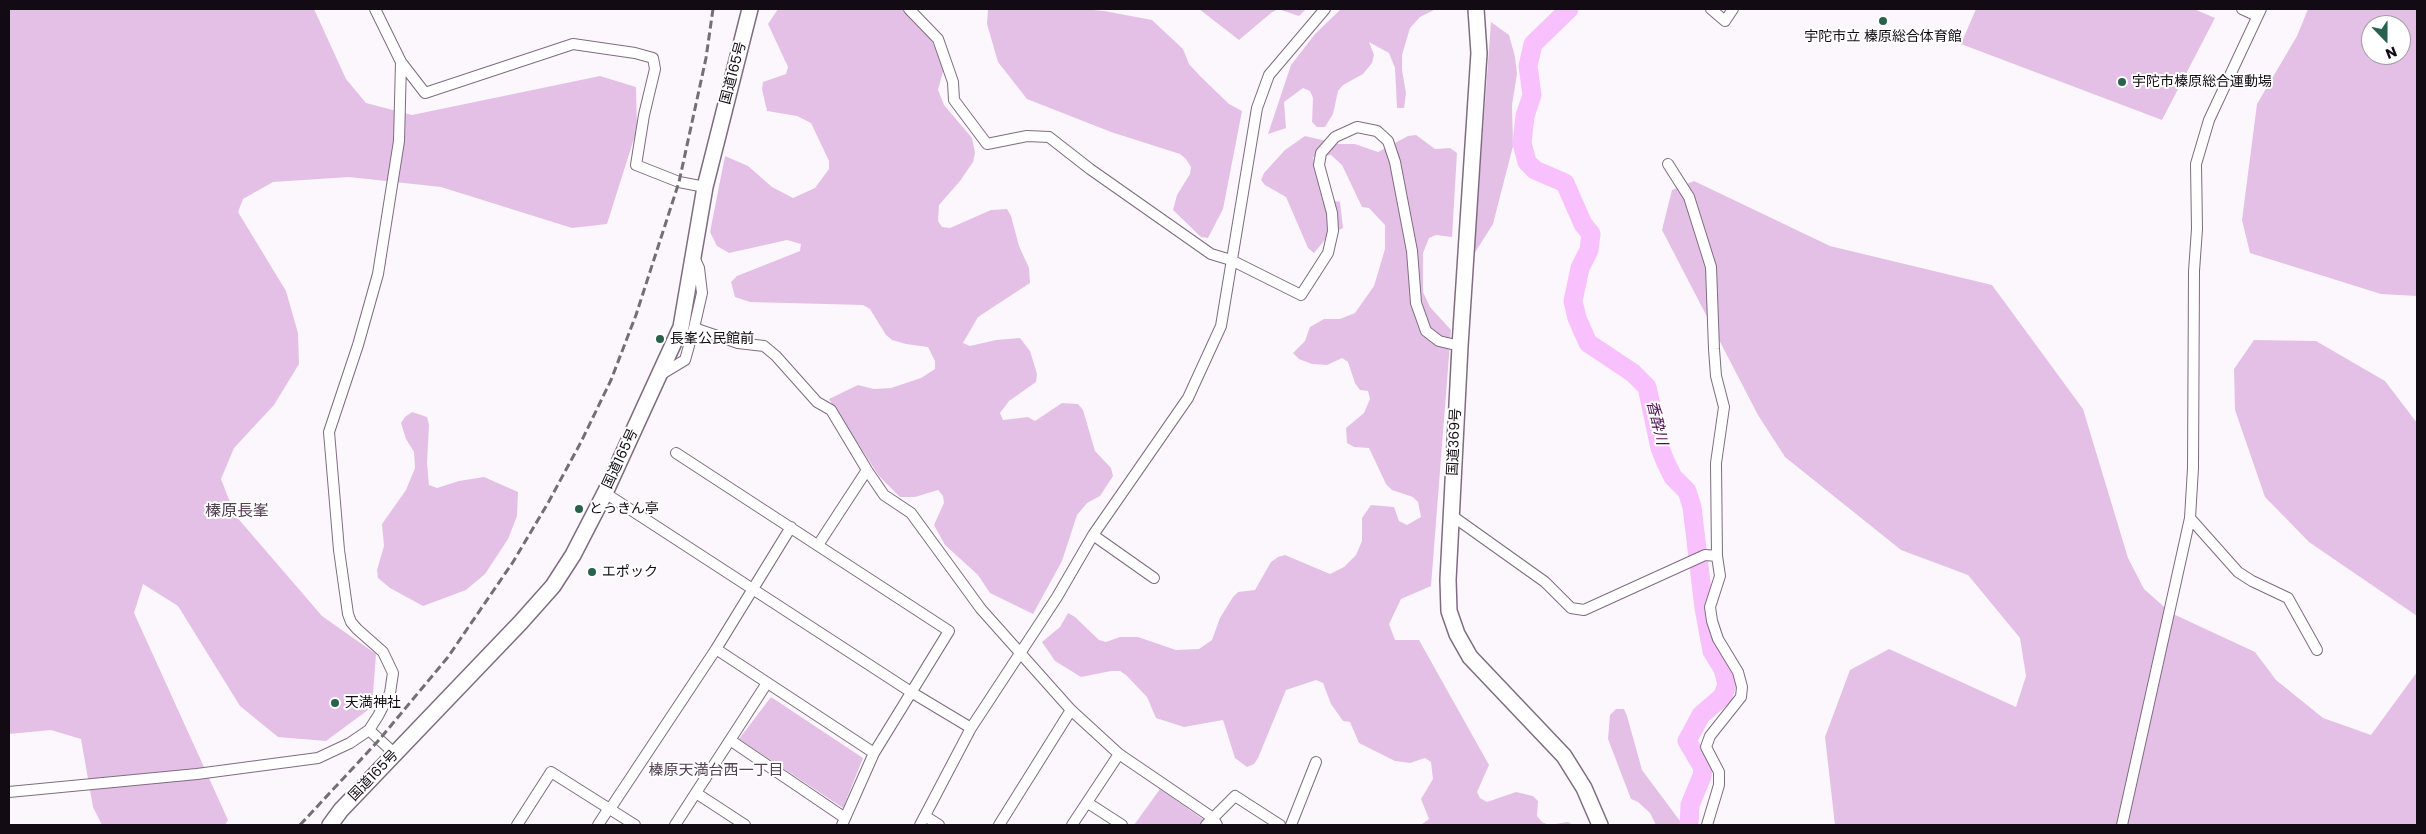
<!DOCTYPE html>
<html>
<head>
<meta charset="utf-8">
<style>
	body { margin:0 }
	#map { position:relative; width:2426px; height:834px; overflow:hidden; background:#fcf7fc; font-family:Poppins,sans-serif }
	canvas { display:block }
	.frame { position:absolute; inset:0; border:10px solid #120b13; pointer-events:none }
	.north { position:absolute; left:2361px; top:15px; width:50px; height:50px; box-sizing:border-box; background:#fff; border:1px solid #a09da1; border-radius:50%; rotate:158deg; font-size:14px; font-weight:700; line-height:20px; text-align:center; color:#120b13 }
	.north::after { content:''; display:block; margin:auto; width:18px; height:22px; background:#28624c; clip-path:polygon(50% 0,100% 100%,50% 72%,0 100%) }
</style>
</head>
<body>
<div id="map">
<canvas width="2426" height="834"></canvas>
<div class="frame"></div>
<div class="north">N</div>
</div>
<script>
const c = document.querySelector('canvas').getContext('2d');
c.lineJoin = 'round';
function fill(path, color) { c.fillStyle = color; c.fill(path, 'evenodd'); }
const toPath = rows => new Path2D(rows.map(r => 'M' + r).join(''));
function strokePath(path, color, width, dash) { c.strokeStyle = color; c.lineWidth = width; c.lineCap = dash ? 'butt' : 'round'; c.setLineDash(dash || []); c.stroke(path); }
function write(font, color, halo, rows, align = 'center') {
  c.font = font + ' Poppins,"Noto Sans JP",sans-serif'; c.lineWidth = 4; c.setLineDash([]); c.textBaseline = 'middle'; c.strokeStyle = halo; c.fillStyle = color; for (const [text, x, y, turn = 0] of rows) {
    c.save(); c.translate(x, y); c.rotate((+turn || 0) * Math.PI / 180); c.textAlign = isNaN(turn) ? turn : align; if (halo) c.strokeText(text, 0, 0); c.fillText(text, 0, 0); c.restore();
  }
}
const green = toPath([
	[9,9,314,9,346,79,366,103,412,115,600,76,636,87,637,129,607,224,572,228,441,187,349,177,273,182,243,199,238,212,286,291,298,333,299,364,274,405,234,448,221,479,235,515,322,616,376,654,372,707,326,741,278,737,240,706,178,606,143,584,134,613,228,820,225,825,102,825,93,807,81,739,51,730,9,734],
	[778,9,902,9,932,41,944,68,938,90,944,105,972,138,975,153,973,162,960,181,939,205,938,221,942,227,950,228,991,210,1007,209,1011,216,1019,246,1029,268,1030,283,978,317,963,343,970,346,996,340,1020,338,1030,351,1037,374,1036,382,1009,401,1000,413,1003,420,1028,417,1035,421,1062,403,1078,404,1083,410,1095,451,1111,468,1113,476,1100,496,1087,503,1077,515,1062,561,1033,614,990,593,978,575,945,545,934,525,944,503,943,496,938,490,915,497,900,497,879,476,829,399,858,385,874,389,891,388,921,378,935,369,935,361,928,347,906,344,892,340,886,335,870,309,863,305,750,302,735,297,731,282,737,276,800,251,801,244,787,240,729,253,717,246,710,232,725,156,748,166,772,187,793,198,815,188,829,169,829,161,811,123,797,116,767,111,762,89,763,82,786,74,788,67,768,24],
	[988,9,1082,9,1104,11,1152,20,1183,49,1189,64,1200,76,1229,104,1242,111,1223,209,1208,238,1201,237,1173,210,1177,195,1190,174,1191,167,1186,159,1180,154,1111,132,1027,99,998,62,987,24],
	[1199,9,1306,9,1299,16,1278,9,1271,13,1239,40],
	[1341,9,1436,9,1420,17,1410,28,1402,55,1402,70,1406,93,1404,108,1397,108,1395,68,1389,53,1369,42,1374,55,1372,63,1363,74,1343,85,1338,91,1333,114,1325,127,1317,127,1312,122,1313,98,1310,91,1303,88,1284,102,1286,128,1268,134,1291,65,1315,34],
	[1976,9,2194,9,2215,18,2162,120,1961,44],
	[2308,9,2417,9,2417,296,2381,294,2250,253,2242,220,2257,104,2297,36],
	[2371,25,2401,25,2401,55,2371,55],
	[1491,22,1509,35,1515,57,1517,74,1512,105,1513,146,1493,224,1474,254],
	[1416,135,1435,149,1450,148,1457,153,1452,237,1436,235,1429,238,1423,253,1423,292,1430,307,1451,330,1431,586,1401,599,1389,624,1395,640,1419,640,1489,765,1477,792,1480,798,1487,802,1516,792,1533,796,1538,801,1537,816,1542,822,1549,825,1568,822,1573,825,1421,825,1429,819,1421,799,1433,779,1431,762,1425,758,1410,763,1395,761,1359,743,1350,722,1343,721,1331,704,1323,683,1316,680,1286,690,1258,758,1254,764,1247,767,1235,758,1223,720,1184,727,1156,718,1147,697,1126,675,1120,671,1111,671,1081,677,1055,661,1042,642,1060,627,1068,613,1075,617,1099,640,1106,642,1120,637,1138,637,1176,650,1199,649,1212,640,1220,618,1233,597,1238,592,1255,590,1271,562,1278,557,1285,555,1330,574,1344,567,1356,555,1362,541,1362,518,1371,505,1394,507,1399,521,1407,525,1421,517,1418,502,1413,497,1392,490,1386,484,1369,448,1354,447,1347,443,1346,428,1364,413,1370,399,1368,391,1360,390,1355,383,1348,362,1342,358,1327,365,1312,364,1299,359,1293,353,1305,341,1310,327,1324,319,1340,319,1355,313,1374,286,1385,249,1385,225,1369,208,1362,207,1342,165,1331,155,1313,157,1322,198,1340,202,1343,228,1329,235,1314,253,1308,248,1286,197,1265,185,1261,180,1264,173,1285,150,1305,136,1339,144,1355,144,1378,152,1408,136],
	[1694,181,1830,246,1992,285,2083,409,2128,558,2144,589,2171,613,2255,652,2276,680,2323,718,2371,735,2417,672,2417,825,1835,825,1825,737,1850,670,1889,649,2016,707,2026,676,2020,638,1968,575,1901,550,1785,457,1758,415,1662,230,1672,190],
	[2254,340,2316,341,2385,381,2417,423,2417,616,2309,542,2265,497,2235,410,2234,369],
	[412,412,427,417,429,425,427,463,429,485,437,488,459,481,484,477,518,492,517,516,508,539,485,574,466,590,423,606,390,588,378,578,377,570,384,546,382,524,406,490,415,468,414,452,406,439,401,423,405,417],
	[771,697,863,758,843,808,739,739],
	[1616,709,1624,709,1627,716,1642,770,1683,825,1656,825,1650,813,1638,802,1631,799,1608,739,1610,715],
	[1160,789,1204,820,1200,825,1134,825]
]);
const river = toPath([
	[1569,9,1533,44,1528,66,1532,95,1525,116,1522,143,1527,162,1535,170,1565,183,1583,224,1591,234,1589,250,1580,268,1573,301,1577,318,1588,343,1633,373,1647,387,1660,448,1666,463,1673,477,1687,491,1692,507,1704,608,1712,651,1723,669,1727,684,1723,696,1701,715,1687,741,1703,768,1702,776,1690,805,1689,825]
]);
const minor = toPath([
	[375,9,401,62,425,93,573,44,635,53,653,58,655,69,644,115,636,165,679,182,705,187],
	[909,9,938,39,953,82,954,100,987,144,1027,136,1049,137,1090,169,1211,254,1231,260,1301,295,1328,253,1333,231,1332,213,1319,165,1321,153,1335,137,1357,127,1377,131,1388,141,1395,162,1412,251,1416,303,1426,331,1439,341,1460,346],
	[1711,9,1725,21,1733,9],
	[2242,9,2257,16],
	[1668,164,1689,197,1711,267,1714,349,1716,376,1724,407,1716,463,1717,556],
	[694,328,738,343,764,346,776,356,817,402,831,410,867,470,884,495,911,513,981,609,1071,710,1119,754,1213,818,1217,825],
	[660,375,685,360,694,328,702,293,699,268,694,257],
	[676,453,949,631,874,753,842,825],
	[605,493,911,692,971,728],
	[1451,515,1545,582,1571,608,1584,610,1705,555,1717,556,1720,576,1710,607,1712,621,1718,639,1738,672,1742,687,1741,697,1710,736,1706,747,1719,772,1719,785,1707,825],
	[2190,518,2238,572,2252,581,2288,598,2317,650],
	[1093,535,1154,578],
	[818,545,867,470],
	[716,649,874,753],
	[369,730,395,754],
	[730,740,845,818],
	[9,792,197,774,318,758,350,743,369,730,378,716,390,693,393,673,383,652,357,629,351,622,348,614,339,550,329,432,358,345,378,274,399,141,401,62],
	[696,793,745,825],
	[1088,803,1122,825],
	[610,809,716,649,791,527],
	[925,816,939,825],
	[517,825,551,772,635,825],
	[598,825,609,808],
	[675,825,767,683],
	[920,825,971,728,1057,597,1093,535,1188,398,1221,326,1257,108,1269,75,1325,9],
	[999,825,1071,710],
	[1072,825,1119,754],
	[1206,825,1235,796,1280,825],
	[1291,825,1316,762],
	[2122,825,2190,518,2193,468,2194,271,2197,229,2196,164,2209,120,2261,9]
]);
const highway = toPath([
	[1476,9,1479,53,1460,346,1448,580,1449,611,1457,634,1470,657,1564,756,1584,788,1600,825],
	[330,825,341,810,521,622,553,586,573,555,605,493,681,327,705,187,750,9]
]);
const rail = toPath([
	[300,825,379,740,448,657,513,562,548,503,581,442,611,380,636,315,679,182,706,58,713,9]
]);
const markers = [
	[1883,21,5,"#28624c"],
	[2122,82,5,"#28624c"],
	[660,339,5,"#28624c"],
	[579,509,5,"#28624c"],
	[592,572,5,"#28624c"],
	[335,703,5,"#28624c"]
];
const poiNames = [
	["宇陀市立 榛原総合体育館",1883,37,"center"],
	["宇陀市榛原総合運動場",2132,82],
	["長峯公民館前",670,339],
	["とっきん亭",589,509],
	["エポック",602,572],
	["天満神社",345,703]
];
const streetNames = [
	["国道165号",734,73,-75],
	["国道369号",1455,442,-87],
	["国道165号",621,459,-65],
	["国道165号",374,776,-46]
];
const waterNames = [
	["香酔川",1656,423,76]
];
const neighbourhoodNames = [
	["榛原天満台西一丁目",716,771]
];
const quarterNames = [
	["榛原長峯",237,512]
];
fill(green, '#e4c0e7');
strokePath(river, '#f8c1fd', 19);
strokePath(minor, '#7f6c81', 12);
strokePath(highway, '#7f6c81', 18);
strokePath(minor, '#fff', 10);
strokePath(highway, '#fff', 15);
strokePath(rail, '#746e75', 3, [8, 4]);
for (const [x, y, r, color] of markers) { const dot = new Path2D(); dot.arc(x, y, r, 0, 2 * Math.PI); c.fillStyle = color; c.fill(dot); strokePath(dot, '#fff', 2); }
write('14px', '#120b13', '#fff', poiNames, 'left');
write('14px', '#120b13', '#fff', streetNames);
write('italic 15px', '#4b0953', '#fff', waterNames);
write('15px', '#544155', '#fff', neighbourhoodNames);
write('16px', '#544155', '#fff', quarterNames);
</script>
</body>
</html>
